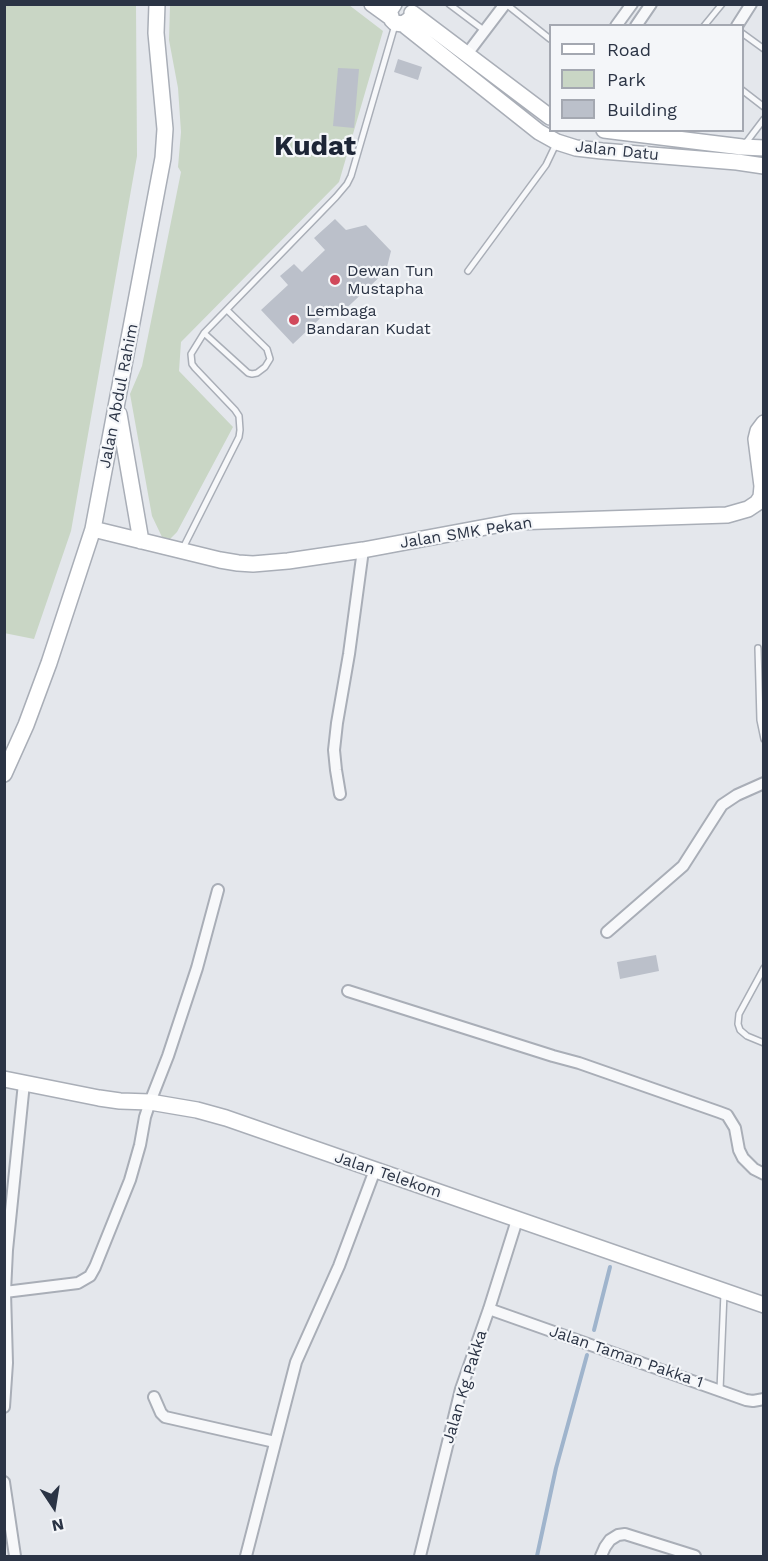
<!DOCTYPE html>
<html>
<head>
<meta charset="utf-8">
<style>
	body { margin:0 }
	#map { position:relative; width:768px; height:1561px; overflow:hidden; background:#e4e7ec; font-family:"Work Sans",sans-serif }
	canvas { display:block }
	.frame { position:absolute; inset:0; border:6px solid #2b3445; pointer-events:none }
	.legend { position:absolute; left:549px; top:24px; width:195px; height:108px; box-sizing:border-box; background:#f4f6f9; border:2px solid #a4a8b1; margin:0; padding:8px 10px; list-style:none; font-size:18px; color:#2b3445 }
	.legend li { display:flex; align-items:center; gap:12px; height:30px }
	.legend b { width:30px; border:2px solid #a4a8b1 }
	.north { position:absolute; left:24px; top:1477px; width:60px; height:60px; -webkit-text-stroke:4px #f4f6f9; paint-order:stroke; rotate:168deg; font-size:16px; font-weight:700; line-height:24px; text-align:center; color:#2b3445 }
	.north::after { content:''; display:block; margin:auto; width:21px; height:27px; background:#2b3445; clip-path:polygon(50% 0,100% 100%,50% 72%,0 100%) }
</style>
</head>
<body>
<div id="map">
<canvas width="768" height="1561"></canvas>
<div class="frame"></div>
<ul class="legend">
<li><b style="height:8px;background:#fff"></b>Road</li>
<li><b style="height:16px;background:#c9d6c5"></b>Park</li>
<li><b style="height:16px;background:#bbc0ca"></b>Building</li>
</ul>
<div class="north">N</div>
</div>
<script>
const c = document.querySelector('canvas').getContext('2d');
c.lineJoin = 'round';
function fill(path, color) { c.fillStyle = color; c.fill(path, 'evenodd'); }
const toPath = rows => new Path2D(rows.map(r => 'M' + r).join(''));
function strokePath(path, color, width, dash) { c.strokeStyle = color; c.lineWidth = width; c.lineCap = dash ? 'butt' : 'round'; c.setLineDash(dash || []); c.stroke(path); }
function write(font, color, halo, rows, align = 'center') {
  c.font = font + ' "Work Sans",sans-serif'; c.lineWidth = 4.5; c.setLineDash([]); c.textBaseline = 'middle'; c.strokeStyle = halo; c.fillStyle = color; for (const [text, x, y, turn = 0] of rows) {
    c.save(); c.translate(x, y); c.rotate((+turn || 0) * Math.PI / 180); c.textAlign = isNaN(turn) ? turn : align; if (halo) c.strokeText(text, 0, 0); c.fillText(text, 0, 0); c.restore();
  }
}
const green = toPath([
	[5,4,136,5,137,156,71,531,34,639,4,633],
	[170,5,349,5,383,31,339,182,181,342,179,371,233,427,177,532,170,539,166,539,162,537,152,516,130,394,142,366,181,172,178,167,181,132,178,88,169,40]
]);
const stream = toPath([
	[594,1330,610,1267],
	[537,1556,556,1468,587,1355]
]);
const building = toPath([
	[398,59,422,67,418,80,394,72],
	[338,68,359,69,354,128,333,126],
	[335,219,346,230,366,225,391,251,386,271,336,318,329,310,293,344,261,310,288,285,280,276,294,264,302,272,325,250,314,238],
	[656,955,659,971,620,979,617,962]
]);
const lane = toPath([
	[449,4,485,31],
	[506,4,550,39],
	[704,26,722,4],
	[742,33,764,49],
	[742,90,764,107],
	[745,144,764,119],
	[468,271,546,165,556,144],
	[204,333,248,373,252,374,257,373,265,367,270,359,267,349,227,310],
	[183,548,239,437,240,430,239,416,235,410,195,368,192,364,191,354,204,333,336,197,347,184,351,176,395,25],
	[758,648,760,720,764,739],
	[764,968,739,1014,738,1024,740,1030,747,1036,764,1043],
	[720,1390,724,1293]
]);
const street = toPath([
	[616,26,632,4],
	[636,26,651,4],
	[737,26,751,4],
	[467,54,505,4],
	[340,794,336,770,334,750,337,723,349,654,363,550],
	[607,932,683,866,722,805,737,795,764,783],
	[348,991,553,1056,579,1063,719,1112,727,1115,735,1128,739,1150,743,1158,754,1169,764,1174],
	[5,1292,78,1283,90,1276,95,1267,130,1180,140,1145,145,1117,150,1102,168,1056,197,968,218,890],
	[489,1309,746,1400,753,1401,764,1399],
	[154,1397,161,1413,165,1417,275,1442],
	[4,1407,7,1363,5,1292,7,1250,24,1083],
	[4,1482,15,1556],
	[246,1556,296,1362,339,1266,375,1170],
	[420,1556,461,1389,489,1309,517,1220],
	[601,1556,605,1547,610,1540,618,1535,625,1534,695,1556]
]);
const secondary = toPath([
	[372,4,390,17],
	[394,4,390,10,390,13,392,20,395,23,403,24,410,19],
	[412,13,550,117],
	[403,24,539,132,557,142,576,148,602,151,737,162,764,166],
	[604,130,742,147,764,148],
	[119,414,141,541],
	[93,529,220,560,238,563,253,564,288,561,363,550,513,522,727,515,748,509,757,503,761,497,762,486,756,439,758,431,764,423],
	[4,774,26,725,49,663,93,529,163,158,165,129,156,33,157,4],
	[4,1079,99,1098,120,1101,150,1102,197,1110,226,1118,764,1305]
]);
const markers = [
	[335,280,6,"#d1495b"],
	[294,320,6,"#d1495b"]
];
const streetNames = [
	["Jalan Datu",617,151,6],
	["Jalan Abdul Rahim",119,396,-79],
	["Jalan SMK Pekan",466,533,-9],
	["Jalan Telekom",388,1175,19],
	["Jalan Taman Pakka 1",626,1357,19],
	["Jalan Kg Pakka",465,1387,-73]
];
const poiNames = [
	["Dewan Tun",347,271],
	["Mustapha",347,289],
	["Lembaga",306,311],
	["Bandaran Kudat",306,329]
];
const townNames = [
	["Kudat",315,147]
];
fill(green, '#c9d6c5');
strokePath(stream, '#9fb4cc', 4);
fill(building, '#bbc0ca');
strokePath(lane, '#a9aeb7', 8);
strokePath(street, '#a9aeb7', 14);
strokePath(secondary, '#a9aeb7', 18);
strokePath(lane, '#f7f8fa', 5);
strokePath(street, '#f7f8fa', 10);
strokePath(secondary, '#fff', 15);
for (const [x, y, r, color] of markers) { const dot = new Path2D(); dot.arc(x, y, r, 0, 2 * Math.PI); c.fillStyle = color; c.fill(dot); strokePath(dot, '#f4f6f9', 2); }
write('16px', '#2b3445', '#f4f6f9', streetNames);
write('16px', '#2b3445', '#f4f6f9', poiNames, 'left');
write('bold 28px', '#1d2536', '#f4f6f9', townNames);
</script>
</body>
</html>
